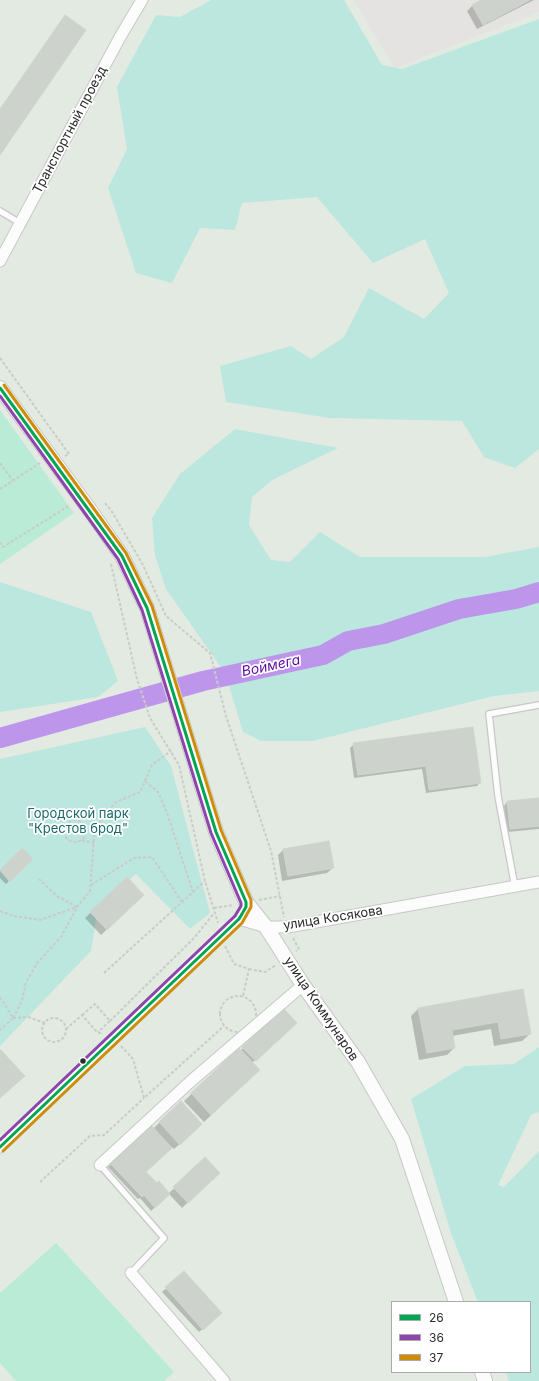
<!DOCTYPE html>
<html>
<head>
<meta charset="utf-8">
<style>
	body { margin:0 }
	#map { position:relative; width:539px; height:1381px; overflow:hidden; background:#e3eae2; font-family:Inter,sans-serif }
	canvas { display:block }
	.legend { position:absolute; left:391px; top:1301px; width:140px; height:72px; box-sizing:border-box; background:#fff; border:1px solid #aaa; margin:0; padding:5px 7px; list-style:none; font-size:12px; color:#2b2b2b }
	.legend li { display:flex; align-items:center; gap:8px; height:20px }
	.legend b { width:20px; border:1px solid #aaa }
</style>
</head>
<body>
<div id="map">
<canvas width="539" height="1381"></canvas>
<ul class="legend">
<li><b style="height:5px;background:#00a651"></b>26</li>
<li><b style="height:5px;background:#8e44ad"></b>36</li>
<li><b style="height:5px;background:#ce8d09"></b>37</li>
</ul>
</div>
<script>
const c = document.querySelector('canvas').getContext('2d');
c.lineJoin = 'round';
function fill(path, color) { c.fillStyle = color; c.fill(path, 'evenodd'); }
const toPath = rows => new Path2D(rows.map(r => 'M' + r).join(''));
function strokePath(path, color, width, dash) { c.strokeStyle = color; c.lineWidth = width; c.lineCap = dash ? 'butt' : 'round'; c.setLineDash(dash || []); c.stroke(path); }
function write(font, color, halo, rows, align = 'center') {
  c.font = font + ' Inter,sans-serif'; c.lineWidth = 3.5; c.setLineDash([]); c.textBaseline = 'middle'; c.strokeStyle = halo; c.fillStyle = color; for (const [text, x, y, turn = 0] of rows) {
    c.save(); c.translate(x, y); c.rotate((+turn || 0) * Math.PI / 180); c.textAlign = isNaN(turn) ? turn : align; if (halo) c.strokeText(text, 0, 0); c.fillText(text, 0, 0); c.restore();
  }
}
const industrial = toPath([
	[354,0,539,0,539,12,395,68]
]);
const green = toPath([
	[211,0,344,0,382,65,402,69,539,19,539,449,515,468,484,457,462,421,330,418,226,402,220,366,291,346,311,359,344,337,369,288,424,319,449,293,425,239,373,263,317,197,242,203,235,230,200,228,172,283,136,273,108,188,127,149,117,87,156,15,180,17],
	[235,429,338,448,272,480,252,497,249,525,271,560,290,562,320,532,360,557,485,557,539,547,539,691,494,696,313,741,261,741,243,732,225,673,166,589,155,555,152,518,180,474],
	[0,582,91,612,118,681,98,697,0,712],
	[145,727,171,766,210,913,190,929,136,874,98,907,91,951,0,1046,0,759],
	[539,1047,539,1112,531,1115,498,1185,504,1187,539,1151,539,1381,509,1381,506,1372,530,1372,530,1302,478,1302,451,1233,411,1099,465,1066,514,1064]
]);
const pitch = toPath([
	[0,410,74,513,0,564],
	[56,1243,174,1372,164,1381,16,1381,0,1363,0,1293]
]);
const shadow = toPath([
	[483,0,534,0,477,29,467,11,473,5],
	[472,728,480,782,477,786,426,793,422,769,354,778,350,748,354,744],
	[539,799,539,829,507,832,504,806,507,802],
	[22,849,32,859,6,884,0,878,0,871],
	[284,849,333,868,327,873,282,881,278,855],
	[127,879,137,901,101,935,85,918],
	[522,990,530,1034,522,1041,494,1046,491,1029,452,1036,454,1048,447,1055,419,1060,411,1016,419,1008],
	[283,1010,296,1022,252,1063,251,1077,204,1122,184,1101,239,1049,240,1051],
	[160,1122,195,1130,174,1149,172,1147,145,1172,156,1185,169,1193,205,1159,218,1173,182,1208,169,1194,151,1211,140,1198,138,1199,108,1167,151,1127,153,1129],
	[184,1272,217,1316,199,1332,162,1292]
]);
const river = toPath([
	[0,738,203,681,323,655,348,641,384,634,459,609,516,599,539,592]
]);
const building = toPath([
	[481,0,530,0,483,25,472,5,481,0],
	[65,15,86,30,0,155,0,109,65,15],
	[473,727,481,783,429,790,426,766,358,775,353,743,473,727],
	[539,798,539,826,510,829,507,801,539,798],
	[329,841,334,868,288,876,283,849,329,841],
	[22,848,33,859,10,882,0,870,22,848],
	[127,877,144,895,107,930,90,912,127,877],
	[523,989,531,1034,501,1039,498,1022,452,1030,455,1048,427,1053,418,1008,523,989],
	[283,1008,297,1023,256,1061,242,1047,283,1008],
	[239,1048,260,1070,211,1115,191,1093,239,1048],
	[1,1050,25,1076,0,1098,0,1051,1,1050],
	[181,1101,202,1124,180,1145,159,1122,181,1101],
	[151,1125,172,1148,146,1172,157,1183,142,1197,110,1163,151,1125],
	[205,1157,220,1173,188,1203,173,1187,205,1157],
	[159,1181,170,1194,155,1208,144,1195,159,1181],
	[184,1271,222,1313,203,1330,165,1287,184,1271]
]);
const path = toPath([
	[0,358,69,454,65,456],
	[0,463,13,481],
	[0,489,40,463],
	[105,503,111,510,143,565,166,616,210,653,226,716,271,851,284,917],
	[0,542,3,547,70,505],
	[111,564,137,679,150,718,179,765,205,881,218,923],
	'64 831a11 11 0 1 1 22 0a11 11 0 1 1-22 0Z',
	[82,840,94,843],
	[91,885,134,858,152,857,182,902],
	[193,892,205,881],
	[259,900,280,896],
	[214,908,233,905],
	[0,911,14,916,40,920,77,907,90,891,94,836,103,816,116,802,140,792,152,765,171,751],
	[293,938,299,949,296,951],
	[225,946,234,964,249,969,243,996],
	[249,969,265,972,276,965],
	[104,973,193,892,167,813,158,792,145,781],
	'220 1014a18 18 0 1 1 36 0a18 18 0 1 1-36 0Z',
	[0,997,13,1018,0,1030],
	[82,1015,95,1004,110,1021,98,1032],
	[13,1018,22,1001,26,982,38,962,61,937,77,907,57,896,38,878],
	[13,1018,28,1017,45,1023],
	'42 1030a12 12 0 1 1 24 0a12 12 0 1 1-24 0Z',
	[110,1021,194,938,215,912],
	[66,1029,82,1015,97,1032,103,1034],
	[121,1046,133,1059,144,1098,224,1026],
	[40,1182,90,1136,104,1135,144,1098]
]);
const service = toPath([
	[0,211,20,223],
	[515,887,498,796,489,714,539,705],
	[100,1165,164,1238,131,1273]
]);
const minor = toPath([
	[0,261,120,37,142,0],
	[239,919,266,927,288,927,539,882],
	[0,1147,239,919,246,907,246,902],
	[100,1165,191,1081,303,985],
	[131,1273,224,1381]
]);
const tertiary = toPath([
	[0,388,92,513,122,556,147,608,216,832,246,902,266,927,303,985,358,1062,402,1139,456,1302],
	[482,1372,485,1381]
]);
const bus1 = toPath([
	[0,388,122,556,147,608,216,832,246,902],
	[0,1147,239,919,246,907,246,902]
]);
const bus2 = toPath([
	[0,396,118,559,142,610,211,833,241,903,241,906,235,916,0,1140]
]);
const bus3 = toPath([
	[3,1151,242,923,251,907,251,900,221,830,152,606,126,553,4,385]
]);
const markers = [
	[83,1061,3.5,"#2b2b2b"]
];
const streetNames = [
	["Транспортный проезд",70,130,-62],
	["улица Косякова",333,918,-9],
	["улица Коммунаров",321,1009,56]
];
const parkNames = [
	["Городской парк",78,814],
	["\"Крестов брод\"",78,829]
];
const waterNames = [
	["Воймега",271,666,-12]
];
fill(industrial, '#e5e3e2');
fill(green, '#bbe7de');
fill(pitch, '#b9ebd6');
fill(shadow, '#0003');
strokePath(river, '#bd95eb', 20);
fill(building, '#cdd3cc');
strokePath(building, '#cfd5ce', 1);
strokePath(service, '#c7c8c7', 8);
strokePath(minor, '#c7c8c7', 13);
strokePath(tertiary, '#c7c8c7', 16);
strokePath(path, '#cacbc9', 2, [3, 2]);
strokePath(service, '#fbfcfb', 5.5);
strokePath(minor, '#fbfcfb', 11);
strokePath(tertiary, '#fbfcfb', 14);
strokePath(bus1, '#00a651', 3);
strokePath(bus2, '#8e44ad', 3);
strokePath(bus3, '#ce8d09', 3);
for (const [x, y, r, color] of markers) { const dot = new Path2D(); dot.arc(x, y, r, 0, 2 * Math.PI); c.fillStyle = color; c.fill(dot); strokePath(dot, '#fff', 1.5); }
write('13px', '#2b2b2b', '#fff', streetNames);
write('13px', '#1a6969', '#fff', parkNames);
write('italic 14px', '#5e0d9d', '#fff', waterNames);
</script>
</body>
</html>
